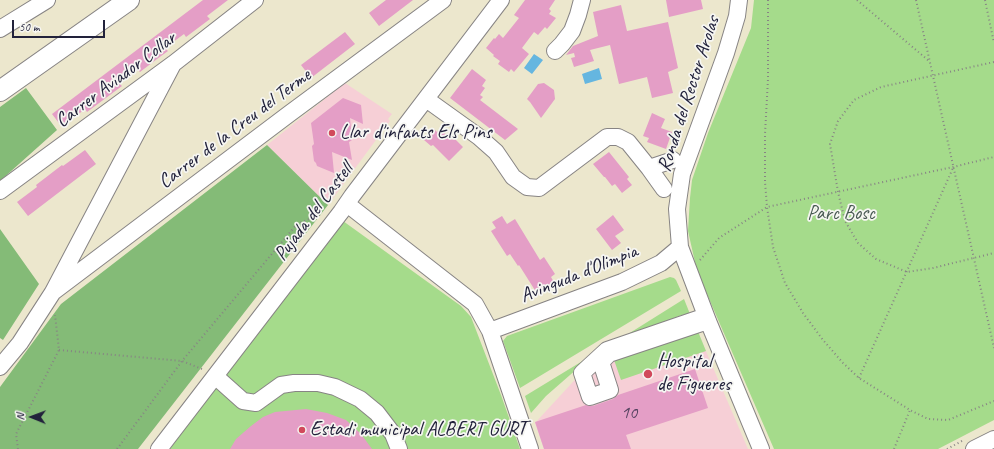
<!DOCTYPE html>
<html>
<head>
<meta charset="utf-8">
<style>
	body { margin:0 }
	#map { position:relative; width:994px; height:449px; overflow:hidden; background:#ece7cd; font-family:Caveat,sans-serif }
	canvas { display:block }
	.north { position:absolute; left:12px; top:397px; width:40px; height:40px; -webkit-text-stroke:3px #f6f6f2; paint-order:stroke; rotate:271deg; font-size:11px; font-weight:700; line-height:16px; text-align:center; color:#22223b }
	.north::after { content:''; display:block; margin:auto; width:14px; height:18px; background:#22223b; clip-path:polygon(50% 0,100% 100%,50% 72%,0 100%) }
	.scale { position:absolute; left:12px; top:20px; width:93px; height:18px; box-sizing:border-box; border:2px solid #22223b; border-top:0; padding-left:5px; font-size:12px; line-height:14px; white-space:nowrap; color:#22223b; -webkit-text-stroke:3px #f6f6f2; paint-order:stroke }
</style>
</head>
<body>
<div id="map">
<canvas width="994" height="449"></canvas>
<div class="north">N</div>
<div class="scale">50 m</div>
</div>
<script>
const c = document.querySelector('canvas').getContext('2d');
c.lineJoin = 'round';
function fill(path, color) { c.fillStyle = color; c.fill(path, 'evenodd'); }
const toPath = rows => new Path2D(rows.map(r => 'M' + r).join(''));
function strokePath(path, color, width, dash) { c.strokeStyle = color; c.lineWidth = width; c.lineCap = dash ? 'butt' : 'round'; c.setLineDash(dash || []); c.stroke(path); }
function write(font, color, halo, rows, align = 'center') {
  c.font = font + ' Caveat,sans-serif'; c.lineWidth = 3.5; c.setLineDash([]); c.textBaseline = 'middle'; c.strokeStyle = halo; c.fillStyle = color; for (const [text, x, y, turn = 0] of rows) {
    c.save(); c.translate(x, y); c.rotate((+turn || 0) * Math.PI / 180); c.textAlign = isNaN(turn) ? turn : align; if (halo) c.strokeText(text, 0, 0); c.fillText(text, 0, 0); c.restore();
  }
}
const built = toPath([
	[345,83,392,114,388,119,390,121,328,205,267,145],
	[690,314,748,449,544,449,535,423,606,346]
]);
const green = toPath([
	[754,0,994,0,994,420,938,449,774,449,697,271,688,231,690,198,692,180,708,133,751,28],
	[343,221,461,306,471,317,501,395,520,449,170,449,233,362],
	[670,277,674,278,676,280,681,291,520,388,503,341,507,336],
	[684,299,690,314,682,315,628,336,609,346],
	[697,329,706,351,621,380,613,357],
	[594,354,546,396,531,413,525,396]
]);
const forest = toPath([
	[26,88,57,130,0,181,0,107],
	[267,145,328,205,138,449,0,449,0,387,61,304],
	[0,229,39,284,3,340,0,338]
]);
const water = toPath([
	[534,54,543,60,532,74,524,68],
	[599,68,602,79,585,84,582,74]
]);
const building = toPath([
	[203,0,228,0,207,16,210,19,186,37,184,34,165,48,168,51,157,59,140,72,138,70,119,83,122,86,87,112,85,109,62,127,52,114],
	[386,0,413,0,379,26,369,13],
	[525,0,555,0,549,9,551,11,549,14,556,18,547,29,545,27,538,35,534,32,522,48,529,54,514,72,511,69,509,72,498,64,500,61,493,56,494,55,486,48,494,38,495,39,499,34,503,38,519,18,514,15],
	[666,0,701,0,703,9,669,17],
	[621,5,627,31,668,22,678,68,668,72,673,93,652,98,647,77,619,84,610,45,590,50,594,61,574,67,571,58,575,57,574,53,566,55,573,46,598,36,593,12],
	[345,32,355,44,311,78,301,65],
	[472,69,486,80,482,86,485,88,480,95,483,97,480,100,518,129,505,140,450,98],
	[544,83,554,90,555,99,541,118,530,102,527,99,538,84],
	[343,98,361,105,363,124,350,118,352,140,349,142,352,160,332,152,334,173,317,166,316,163,314,161,312,146,314,144,311,123],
	[652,113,665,119,661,128,672,132,666,149,647,142,649,138,643,136],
	[434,129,437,132,440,129,452,140,454,138,463,147,449,161,433,145,431,146,424,140],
	[85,150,96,164,28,216,17,202,37,187,36,185,62,165,63,166],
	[609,152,629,177,627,179,632,185,622,193,615,184,612,186,605,177,604,177,593,164],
	[613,215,624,230,615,236,621,243,612,250,596,229],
	[502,216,507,224,515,219,540,260,544,257,555,274,551,277,556,286,538,295,519,265,518,266,510,254,507,256,491,231,496,228,492,222],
	[695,369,708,408,626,435,631,449,544,449,535,422,586,405,589,406,593,406,613,399,618,395],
	[306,409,327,413,346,420,361,434,372,449,230,449,236,439,251,426,263,417,275,412]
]);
const path = toPath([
	[768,0,768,79,765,134,765,182,767,207,773,247,785,283,803,313,823,340,843,363,859,378,910,410,928,419,948,420,994,401],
	[857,0,929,61],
	[916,0,994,348],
	[985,0,994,43],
	[994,62,881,87,854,100,838,121,830,144,838,192,845,221,858,243,876,259,907,272,933,268,994,253],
	[700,260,719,238,767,207,953,167,994,157],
	[59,350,182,361,202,369],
	[859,378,953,168],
	[18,449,16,434,59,350,55,315],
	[117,449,182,361,297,224,322,214],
	[894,449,910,410],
	[947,449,962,441]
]);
const minor = toPath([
	[739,0,737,16,726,53,682,174,677,209,680,247,708,321,761,449],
	[0,29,47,0],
	[555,51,562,44,572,31,578,15,582,0],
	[426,99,479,137,496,152,513,177,527,187,539,188,607,137,618,137,628,142,649,168,664,189],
	[649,168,673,160],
	[0,191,173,64,255,0],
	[347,204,475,304,490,331,530,449],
	[53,292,289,114,443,0],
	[706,316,607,350,582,373,590,397,610,390,601,362,609,354,708,321],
	[490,331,622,282,661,263,680,247],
	[0,367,20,343,53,292,173,64],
	[215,376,243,401,256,403,281,385,294,383,318,383,335,387,360,399,377,413,393,434,399,449],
	[159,449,341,212,352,196,501,0],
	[974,449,994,439]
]);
const major = toPath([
	[0,91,129,0]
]);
const markers = [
	[332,133,4,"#d1495b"],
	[648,374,5,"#d1495b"],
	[302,430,4,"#d1495b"]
];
const numberNames = [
	["10",629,413]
];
const streetNames = [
	["Carrer Aviador Collar",116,80,-37],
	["Ronda del Rector Arolas",689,94,-72],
	["Carrer de la Creu del Terme",235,129,-37],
	["Pujada del Castell",314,212,-53],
	["Avinguda d'Olimpia",579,274,-22]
];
const poiNames = [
	["Llar d'infants Els Pins",340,133],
	["Hospital",657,362],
	["de Figueres",657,385],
	["Estadi municipal ALBERT GURT",310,430]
];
const parkNames = [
	["Parc Bosc",841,214]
];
fill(built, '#f6cfd6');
fill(green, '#a5db8b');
fill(forest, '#84bb77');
fill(water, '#65b6e0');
fill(building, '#e49ec6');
strokePath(minor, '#878484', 18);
strokePath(major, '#878484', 22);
strokePath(path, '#878484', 2, [1, 3]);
strokePath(minor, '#fff', 16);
strokePath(major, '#fff', 20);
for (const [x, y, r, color] of markers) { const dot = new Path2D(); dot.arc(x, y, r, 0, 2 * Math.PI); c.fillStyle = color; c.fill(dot); strokePath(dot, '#f6f6f2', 1.5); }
write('18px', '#52415e', null, numberNames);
write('20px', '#22223b', '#f6f6f2', streetNames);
write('20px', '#22223b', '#f6f6f2', poiNames, 'left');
write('20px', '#495a53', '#f6f6f2', parkNames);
</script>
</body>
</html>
